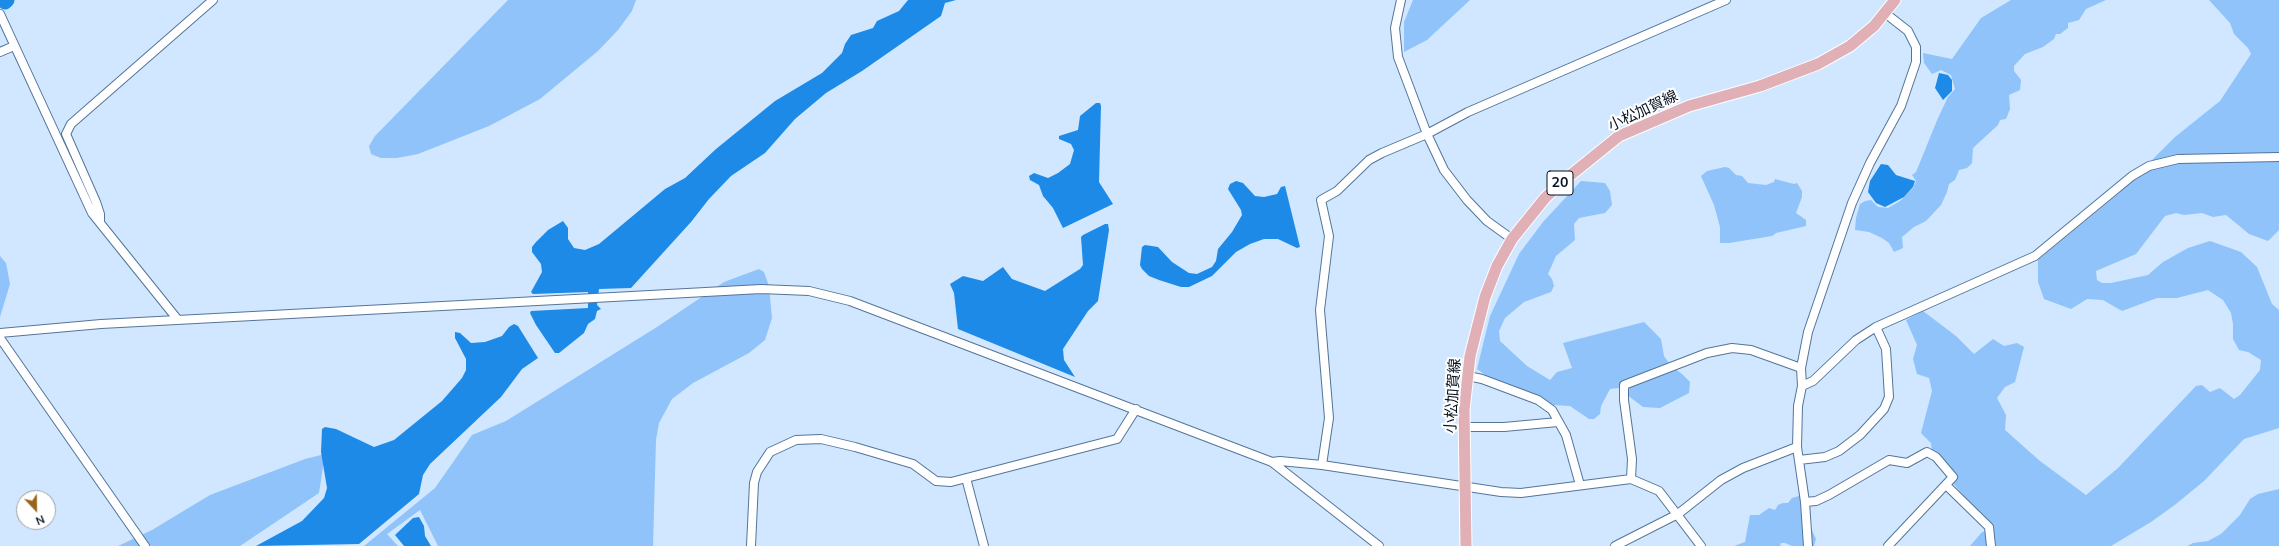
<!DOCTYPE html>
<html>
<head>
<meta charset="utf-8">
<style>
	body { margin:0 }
	#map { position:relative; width:2279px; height:546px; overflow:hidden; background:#d1e7ff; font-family:Mulish,sans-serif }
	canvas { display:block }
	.north { position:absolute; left:16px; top:490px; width:40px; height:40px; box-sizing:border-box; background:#fff; border:1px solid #9ba1a6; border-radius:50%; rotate:158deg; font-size:11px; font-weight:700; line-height:16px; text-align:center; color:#061320 }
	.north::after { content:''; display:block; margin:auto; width:14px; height:18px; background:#99651b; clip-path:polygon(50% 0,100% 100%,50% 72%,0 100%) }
</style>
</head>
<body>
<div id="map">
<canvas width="2279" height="546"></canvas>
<div class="north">N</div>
</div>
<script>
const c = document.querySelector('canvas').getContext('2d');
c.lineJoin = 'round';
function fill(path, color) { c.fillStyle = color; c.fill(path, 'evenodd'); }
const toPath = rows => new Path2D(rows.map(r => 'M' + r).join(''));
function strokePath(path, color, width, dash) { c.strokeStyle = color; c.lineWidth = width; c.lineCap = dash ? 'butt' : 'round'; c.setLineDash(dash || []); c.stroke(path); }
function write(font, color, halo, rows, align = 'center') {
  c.font = font + ' Mulish,"Noto Sans JP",sans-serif'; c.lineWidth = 4; c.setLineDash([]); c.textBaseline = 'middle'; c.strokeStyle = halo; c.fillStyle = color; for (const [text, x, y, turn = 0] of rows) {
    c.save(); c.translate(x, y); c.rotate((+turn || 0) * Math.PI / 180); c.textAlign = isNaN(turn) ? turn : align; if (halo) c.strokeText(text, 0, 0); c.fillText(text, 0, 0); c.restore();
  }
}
const green = toPath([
	[508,0,636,0,632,11,618,30,598,51,540,99,489,126,418,154,397,158,381,158,371,154,369,146,375,136],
	[1413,0,1470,0,1427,40,1404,52,1404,22],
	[2011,0,2106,0,2086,9,2079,20,2068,23,2068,28,2060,34,2056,34,2054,39,2043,47,2025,54,2014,66,2014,71,2021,80,2020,90,2009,95,2010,109,2006,119,2000,120,1998,125,1973,148,1972,163,1967,168,1959,170,1955,180,1949,184,1947,192,1941,205,1926,221,1914,227,1902,237,1903,248,1894,252,1889,243,1882,238,1869,232,1855,230,1856,218,1860,204,1865,201,1871,200,1878,207,1888,208,1900,201,1913,188,1916,181,1912,175,1916,172,1938,118,1948,97,1955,89,1951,75,1941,70,1932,74,1924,63,1923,53,1952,59,1981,18],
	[2209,0,2279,0,2279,230,2268,241,2249,234,2226,215,2213,217,2202,213,2184,215,2176,213,2165,216,2136,254,2096,271,2097,280,2102,283,2111,283,2148,275,2163,262,2188,248,2210,241,2241,252,2257,267,2272,304,2279,310,2279,428,2244,439,2204,481,2176,504,2151,522,2111,546,1970,546,1982,532,1993,530,1933,460,1931,443,1921,433,1932,391,1929,378,1917,374,1913,359,1917,345,1906,320,1923,311,1956,336,1974,354,1993,339,2004,346,2017,343,2024,347,2015,382,2005,387,1997,398,2006,415,2005,430,2040,461,2086,495,2118,468,2196,386,2202,385,2210,392,2220,388,2234,399,2240,395,2260,370,2261,360,2248,352,2239,350,2233,339,2233,324,2231,313,2223,300,2208,290,2177,298,2157,298,2122,311,2103,300,2087,299,2071,309,2044,299,2038,282,2038,260,2118,194,2175,137,2220,101,2251,54,2248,48,2234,34,2230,23],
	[1725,167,1729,168,1736,175,1742,176,1748,183,1766,185,1774,182,1775,179,1794,184,1797,183,1802,191,1802,197,1796,213,1806,220,1806,226,1776,233,1772,236,1729,243,1720,243,1720,227,1714,205,1701,176,1707,171],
	[1581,181,1605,183,1610,191,1612,205,1605,213,1579,218,1574,224,1575,240,1556,256,1548,274,1552,279,1554,286,1551,292,1524,302,1505,318,1499,331,1500,341,1527,366,1550,380,1557,372,1572,368,1563,343,1644,322,1661,339,1664,356,1671,366,1682,374,1690,382,1689,393,1660,408,1643,407,1618,388,1610,389,1601,406,1600,414,1594,419,1589,419,1570,406,1553,405,1488,377,1477,369,1490,316,1519,254,1543,222],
	[0,256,6,263,10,284,0,317],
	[759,269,764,272,769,286,772,318,765,340,749,353,693,383,672,399,659,423,656,440,653,546,438,546,420,510,387,534,398,546,364,546,435,488,472,435,506,421,657,327,724,282],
	[325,454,319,493,240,546,118,546,152,530,210,495,305,459],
	[2279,489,2279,546,2187,546,2193,543,2208,541,2221,534,2240,515,2250,499,2258,494],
	[1799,496,1810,509,1810,526,1816,539,1814,546,1792,546,1785,543,1781,543,1780,546,1734,546,1745,542,1750,515,1759,515,1769,508,1775,510,1778,505,1783,503,1788,503,1792,498]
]);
const water = toPath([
	[908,0,956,0,945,3,941,16,862,71,826,93,795,119,765,153,731,176,709,199,691,222,631,288,599,289,597,305,601,309,597,311,595,319,588,324,584,333,559,353,555,353,536,325,530,313,531,311,588,308,588,292,533,294,531,292,542,272,541,264,532,252,532,247,536,242,548,230,563,221,568,228,568,239,574,248,585,250,599,244,665,189,685,178,716,149,775,101,822,73,842,53,845,44,851,35,873,28,877,21,899,11],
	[1939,73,1948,75,1952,80,1952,91,1943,100,1935,88],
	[1096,103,1100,103,1101,106,1099,182,1113,204,1063,228,1053,208,1043,196,1039,185,1030,180,1029,176,1034,173,1048,178,1058,173,1070,164,1074,150,1071,144,1059,139,1059,136,1078,130,1080,116],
	[1881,164,1888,165,1896,175,1915,181,1913,187,1904,197,1885,207,1876,203,1868,192,1870,181],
	[1236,181,1243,183,1255,196,1264,197,1277,194,1281,187,1285,186,1300,247,1297,248,1278,239,1264,239,1250,244,1236,252,1212,276,1189,287,1181,287,1159,280,1149,276,1142,269,1140,265,1142,247,1145,245,1158,247,1172,262,1189,273,1197,274,1212,267,1216,261,1218,249,1232,232,1242,215,1241,210,1228,189,1230,184],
	[1105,224,1108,224,1109,230,1098,301,1088,311,1063,349,1064,360,1075,377,958,329,954,293,950,284,963,276,983,281,1003,267,1012,279,1045,291,1080,269,1083,265,1081,237,1083,235],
	[514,324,518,326,538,358,522,369,501,397,430,464,423,475,419,494,359,544,256,546,302,521,324,498,327,488,321,452,322,429,325,427,336,429,374,447,394,440,442,401,462,378,466,370,466,359,455,338,455,332,460,333,471,343,485,342,502,336,509,327],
	[419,517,424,526,425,536,431,546,404,546,395,535,413,518]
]);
const river = toPath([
	[5,2,7,0]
]);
const minor = toPath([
	[1401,0,1395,28,1398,57,1427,134,1444,170,1467,200,1487,221,1512,239],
	[0,14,92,213,178,320],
	[0,52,14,46],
	[100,221,100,214,96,202,66,134,71,124,213,0],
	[0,333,101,324,613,297,761,289,809,291,850,301,1272,462,1379,546],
	[0,338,145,546],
	[1468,376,1482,379,1538,400,1552,410,1566,435,1580,485],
	[1802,386,1813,381,1856,340,1876,327,2035,256,2132,176,2149,166,2178,159,2279,157],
	[1464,427,1504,427,1558,422],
	[1799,460,1825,457,1839,451,1860,435,1884,409,1889,397,1886,349,1876,327],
	[1272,462,1280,461,1322,465,1501,492,1521,493,1631,479,1659,491,1701,546],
	[1322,465,1329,418,1320,310,1329,236,1321,200,1337,191,1369,160,1382,153,1427,134,1468,112,1726,0],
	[966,478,984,546],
	[1631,479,1632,459,1624,400,1624,385,1707,353,1732,348,1751,350,1801,368],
	[1946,485,1989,527,1991,546],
	[1805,502,1816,501,1829,495,1889,460,1907,463,1927,452,1936,457,1953,477,1888,546],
	[751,546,754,483,757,472,770,452,796,440,821,439,855,447,913,464,936,481,951,482,1117,439,1136,409],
	[1615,546,1678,514,1721,480,1743,468,1797,447],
	[1808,546,1805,502,1797,447,1798,406,1802,386,1801,368,1808,332,1852,203,1870,163,1901,106,1916,62,1916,47,1908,31,1885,13]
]);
const major = toPath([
	[1466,546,1464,410,1470,356,1485,297,1497,266,1512,239,1545,198,1562,182,1619,136,1689,106,1760,86,1818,64,1850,46,1874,26,1895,0]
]);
const shields = [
	[1560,183,26]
];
const shieldNames = [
	["20",1560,183]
];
const streetNames = [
	["小松加賀線",1643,111,-25],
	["小松加賀線",1453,396,-86]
];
fill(green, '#8fc3fa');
fill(water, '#1d8ae8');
strokePath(river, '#1d8ae8', 15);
strokePath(minor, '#547598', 10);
strokePath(major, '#fff', 13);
strokePath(minor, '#fff', 8);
strokePath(major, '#e1afb6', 11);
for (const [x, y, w] of shields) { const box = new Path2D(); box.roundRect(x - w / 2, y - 12, w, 24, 3); c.fillStyle = '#fff'; c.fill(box); strokePath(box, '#061320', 1); }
write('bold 14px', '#061320', null, shieldNames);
write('15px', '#061320', '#fff', streetNames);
</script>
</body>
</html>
